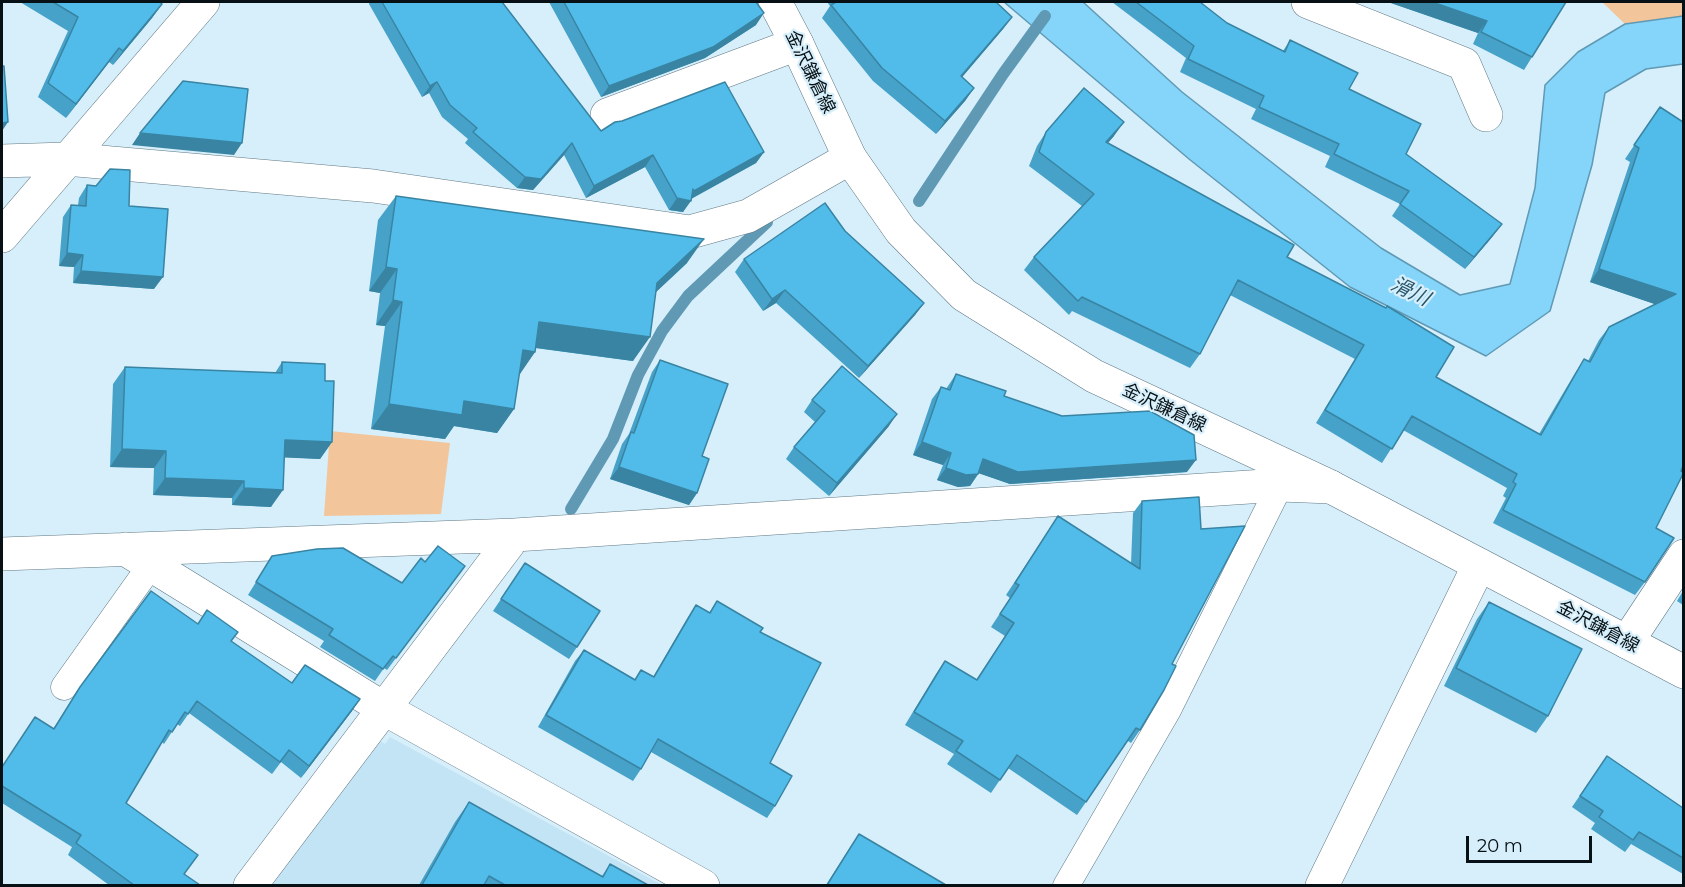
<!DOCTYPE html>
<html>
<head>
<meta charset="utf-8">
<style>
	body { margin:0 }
	#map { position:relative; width:1685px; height:887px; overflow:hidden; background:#d6effb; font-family:Montserrat,sans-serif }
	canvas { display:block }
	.frame { position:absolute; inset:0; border:3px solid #071014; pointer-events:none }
	.scale { position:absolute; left:1466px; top:836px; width:126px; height:27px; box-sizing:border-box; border:3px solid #071014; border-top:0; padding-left:8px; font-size:18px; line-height:21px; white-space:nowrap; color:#071014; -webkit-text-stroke:4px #d6effb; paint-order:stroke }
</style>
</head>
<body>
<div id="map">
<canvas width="1685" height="887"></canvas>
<div class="frame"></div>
<div class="scale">20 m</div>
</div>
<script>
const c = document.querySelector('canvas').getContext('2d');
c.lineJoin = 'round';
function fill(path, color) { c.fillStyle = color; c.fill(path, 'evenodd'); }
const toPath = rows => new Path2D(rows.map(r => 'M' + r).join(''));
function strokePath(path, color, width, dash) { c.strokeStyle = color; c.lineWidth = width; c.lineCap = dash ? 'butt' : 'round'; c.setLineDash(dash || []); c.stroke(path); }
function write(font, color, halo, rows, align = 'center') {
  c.font = font + ' Montserrat,"Noto Sans JP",sans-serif'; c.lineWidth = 4.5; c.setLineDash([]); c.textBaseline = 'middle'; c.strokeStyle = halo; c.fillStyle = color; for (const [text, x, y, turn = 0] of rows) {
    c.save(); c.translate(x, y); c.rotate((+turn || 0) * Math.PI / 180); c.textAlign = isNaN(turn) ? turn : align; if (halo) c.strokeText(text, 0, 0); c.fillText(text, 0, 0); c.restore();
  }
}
const built = toPath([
	[390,737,662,885,266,886,375,738,385,744]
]);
const green = toPath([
	[1602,2,1683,2,1683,16,1625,24],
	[330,431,450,443,441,514,324,516]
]);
const water = toPath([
	[1004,2,1083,2,1182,92,1381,248,1460,295,1510,284,1535,188,1545,85,1578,52,1625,24,1683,16,1683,64,1646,69,1605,93,1592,165,1550,311,1486,356,1350,287,1189,159,1004,2]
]);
const stream = toPath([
	[919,201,1003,74,1045,16],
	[571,509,613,439,638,375,662,331,688,296,767,222]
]);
const lane = toPath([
	[64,687,151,565],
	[1066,886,1168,710,1280,485]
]);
const street = toPath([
	[1308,2,1464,64,1486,115],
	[607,115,797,44],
	[2,161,66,159,373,186,690,232,748,216,850,158],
	[2,236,203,2],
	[125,549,383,708,703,886],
	[2,554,515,535,1280,485,1331,487],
	[1627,642,1684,556],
	[250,886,515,535],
	[1322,886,1479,565]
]);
const secondary = toPath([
	[775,2,797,44,850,158,901,231,964,295,1094,376,1331,487,1684,672]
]);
const wall = toPath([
	[20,2,160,2,162,4,152,18,113,65,109,62,66,118,38,97,68,31],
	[369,2,502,2,601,131,764,152,756,163,691,199,683,212,669,210,645,167,586,198,564,155,533,190,517,188,465,143,468,139,442,117,429,93,422,97,369,4],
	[549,2,756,2,756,25,705,58,601,97],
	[827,2,996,2,1012,17,1003,29,962,77,974,88,965,101,936,134,873,81,822,18,830,6],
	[1112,2,1200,2,1227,23,1283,51,1290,40,1349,89,1406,154,1493,236,1465,269,1392,216,1400,204,1325,167,1330,156,1251,119,1256,109,1180,72,1186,58],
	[1388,2,1566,2,1532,57,1524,70,1473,44,1478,33],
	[1660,107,1656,528,1645,582,1635,595,1493,523,1506,498,1503,496,1507,488,1403,430,1382,463,1316,423,1355,359,1230,295,1200,354,1190,368,1072,311,1069,315,1024,270,1034,257,1082,206,1029,166,1037,146,1046,132,1114,136,1108,143,1287,257,1436,377,1539,434,1575,373,1584,359,1588,361,1599,340,1609,327,1655,304,1590,282,1630,162,1625,159],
	[87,185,129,206,154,289,73,283,74,267,59,266,63,217,71,205,78,205,79,198],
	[396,196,687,263,656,292,633,361,535,348,535,352,519,374,514,409,497,433,454,426,445,439,371,429,385,326,376,325,380,293,369,291,378,220],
	[845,231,924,303,915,315,859,378,776,303,763,311,735,272,744,259],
	[660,360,702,456,697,493,689,505,610,479,622,444,629,434,652,372],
	[282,362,325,381,332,442,320,459,284,457,271,507,232,505,232,498,153,495,154,468,110,467,113,384,125,367,275,373],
	[956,374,1004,396,1187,472,1010,484,979,473,970,486,958,487,937,480,943,465,913,455,932,399,941,387,946,389],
	[812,400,889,426,829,496,786,459,794,447,815,422,804,412],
	[1142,501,1172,664,1140,730,1131,743,1128,741,1077,815,1008,768,991,793,947,764,954,754,905,725,936,674,945,661,976,680,1005,636,991,627,1010,598,1006,595,1058,516,1131,564,1133,513],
	[272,556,402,583,425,562,465,566,387,670,384,668,375,681,320,647,324,641,248,595],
	[525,563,577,647,569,659,493,611],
	[1683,591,1683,605,1677,601],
	[717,601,760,632,770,763,775,806,767,818,651,752,641,769,633,781,538,727,575,661,584,650,635,679,641,670,653,677,688,617,696,605,709,613],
	[1489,602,1548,716,1536,733,1444,686,1477,619],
	[198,623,231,641,292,683,352,711,301,778,281,762,272,774,189,713,180,726,177,724,164,744,162,742,126,803,184,874,200,885,109,885,68,855,72,847,2,803,2,766,53,729,80,687],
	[1607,756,1683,808,1683,874,1631,844,1625,852,1591,829,1595,823,1572,807],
	[469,802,602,876,610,864,648,885,419,885,455,822],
	[859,834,946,885,826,885,847,852]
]);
const shadedWall = toPath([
	[1388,2,1432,2,1487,21,1478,33],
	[162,4,152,18,113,65,123,51],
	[764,13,756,25,705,58,601,97,609,86],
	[1012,17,1003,29,952,89,961,76],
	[119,48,109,62,66,118,76,104],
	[437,82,429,93,422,97,430,86],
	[974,88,965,101,936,134,945,121],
	[8,122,2,131,2,123],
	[1124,122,1114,136,1097,155,1106,142],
	[140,133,242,143,234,155,132,145],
	[572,143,564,155,533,190,517,188,525,177],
	[764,152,756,163,689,200,691,201,683,212,669,210,677,198,687,200,694,191],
	[653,155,645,167,586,198,594,186],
	[1502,224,1493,236,1465,269,1474,257],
	[704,239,687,263,640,307,657,283],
	[67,253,83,255,74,267,59,266],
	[386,267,397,269,380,293,369,291],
	[1599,269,1676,294,1666,308,1590,282],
	[81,271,163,277,154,289,73,283],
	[785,290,776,303,763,311,772,299],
	[393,300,402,302,385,326,376,325],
	[924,303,915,315,859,378,868,366],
	[539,322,650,337,633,361,522,346],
	[523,350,535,352,518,377],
	[464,401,514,409,497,433,454,426,445,439,371,429,389,404],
	[897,414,889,426,829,496,837,483],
	[285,440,332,442,320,459,273,457],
	[922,442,951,453,943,465,913,455],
	[122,449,166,451,154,468,110,467],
	[983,459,1196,460,1187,472,1010,484,975,472],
	[619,467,697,493,689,505,610,479],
	[946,468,978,474,970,486,958,487,937,480],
	[165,478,244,481,232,498,153,495],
	[244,488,283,490,271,507,232,505],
	[360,699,352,711,301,778,309,766]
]);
const building = toPath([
	[53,2,160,2,162,4,123,51,119,48,76,104,48,83,78,17,53,2],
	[382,2,502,2,601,131,615,122,622,121,725,82,764,152,694,191,693,189,691,201,677,198,653,155,594,186,572,143,541,179,525,177,473,132,477,128,450,105,437,82,430,86,382,2],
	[564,2,756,2,764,13,713,47,609,86,564,2],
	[836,2,996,2,1012,17,961,76,974,88,945,121,882,68,831,5,836,2],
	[1136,2,1200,2,1227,23,1285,52,1290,40,1358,73,1349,89,1421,124,1406,154,1502,224,1474,257,1400,204,1409,191,1334,154,1339,144,1259,107,1264,96,1188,59,1194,46,1136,2],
	[1432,2,1566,2,1532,57,1481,32,1487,21,1432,2],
	[2,66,4,66,8,122,2,123,2,66],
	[183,81,248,89,242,143,140,133,183,81],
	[1084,88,1124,122,1106,142,1294,245,1287,257,1386,308,1387,306,1454,347,1436,377,1541,435,1584,359,1590,362,1609,327,1676,294,1599,269,1639,148,1634,145,1660,107,1683,122,1683,466,1681,471,1683,472,1683,474,1656,528,1674,538,1645,582,1503,510,1516,484,1513,482,1517,474,1412,416,1392,449,1325,410,1364,345,1238,280,1200,354,1082,297,1078,301,1034,257,1094,194,1039,152,1046,132,1084,88],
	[110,169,130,170,129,206,168,209,163,277,81,271,83,255,67,253,71,205,86,206,87,185,96,186,110,169],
	[396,196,704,239,657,283,650,337,539,322,535,352,523,350,514,409,464,401,462,415,389,404,402,302,393,300,397,269,386,267,396,196],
	[825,203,845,231,924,303,868,366,785,290,772,299,744,259,825,203],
	[660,360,728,384,702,456,709,459,697,493,619,467,631,432,634,433,660,360],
	[282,362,325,364,325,381,334,381,332,442,285,440,283,490,244,488,244,481,165,478,166,451,122,449,125,367,282,373,282,362],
	[842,366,897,414,837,483,794,447,825,411,812,400,842,366],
	[956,374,1006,391,1004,396,1062,416,1150,411,1194,435,1196,460,1018,472,983,459,978,474,966,475,946,468,951,453,922,442,941,387,950,390,956,374],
	[1199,497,1201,529,1245,526,1172,664,1176,666,1164,690,1140,730,1136,728,1086,802,1017,755,1000,780,956,751,963,741,914,712,945,661,977,680,1014,623,1000,614,1019,585,1015,583,1058,516,1140,569,1142,501,1199,497],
	[438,546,465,566,396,658,393,656,383,669,329,635,333,629,256,582,272,556,317,549,343,548,402,583,421,558,425,562,438,546],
	[525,563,600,611,577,647,501,599,525,563],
	[151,591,198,624,207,610,238,632,231,641,292,683,305,665,360,699,309,766,289,750,280,762,197,701,188,714,185,712,172,732,169,730,126,803,198,855,184,874,200,885,134,885,76,843,81,835,2,786,2,767,35,717,54,729,80,687,151,591],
	[717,601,763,628,760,632,821,663,770,763,792,776,775,806,658,739,641,769,546,715,584,650,635,680,641,670,654,677,696,605,710,613,717,601],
	[1489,602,1582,649,1548,716,1456,668,1489,602],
	[1607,756,1683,808,1683,858,1639,832,1633,840,1599,817,1603,811,1580,796,1607,756],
	[469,802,603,877,610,864,648,885,505,885,489,876,484,885,422,885,469,802],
	[859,834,946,885,827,885,859,834]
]);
const streetNames = [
	["金沢鎌倉線",810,72,64],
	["金沢鎌倉線",1164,408,25],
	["金沢鎌倉線",1598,627,28]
];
const waterNames = [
	["滑川",1410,292,26]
];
fill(built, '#c3e4f5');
fill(green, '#f3c59b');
fill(water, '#85d4f9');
strokePath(water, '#5f99b4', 1.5);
strokePath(stream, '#5f99b4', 12);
strokePath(lane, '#627984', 27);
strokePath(street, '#627984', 34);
strokePath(secondary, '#627984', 34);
strokePath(lane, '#fff', 26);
strokePath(street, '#fff', 33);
strokePath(secondary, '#fff', 33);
fill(wall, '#46a2c8');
fill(shadedWall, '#3984a3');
fill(building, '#51bce9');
strokePath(building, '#3984a3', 1.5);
write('18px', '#071014', '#d6effb', streetNames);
write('italic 20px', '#295569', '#d6effb', waterNames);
</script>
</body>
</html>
